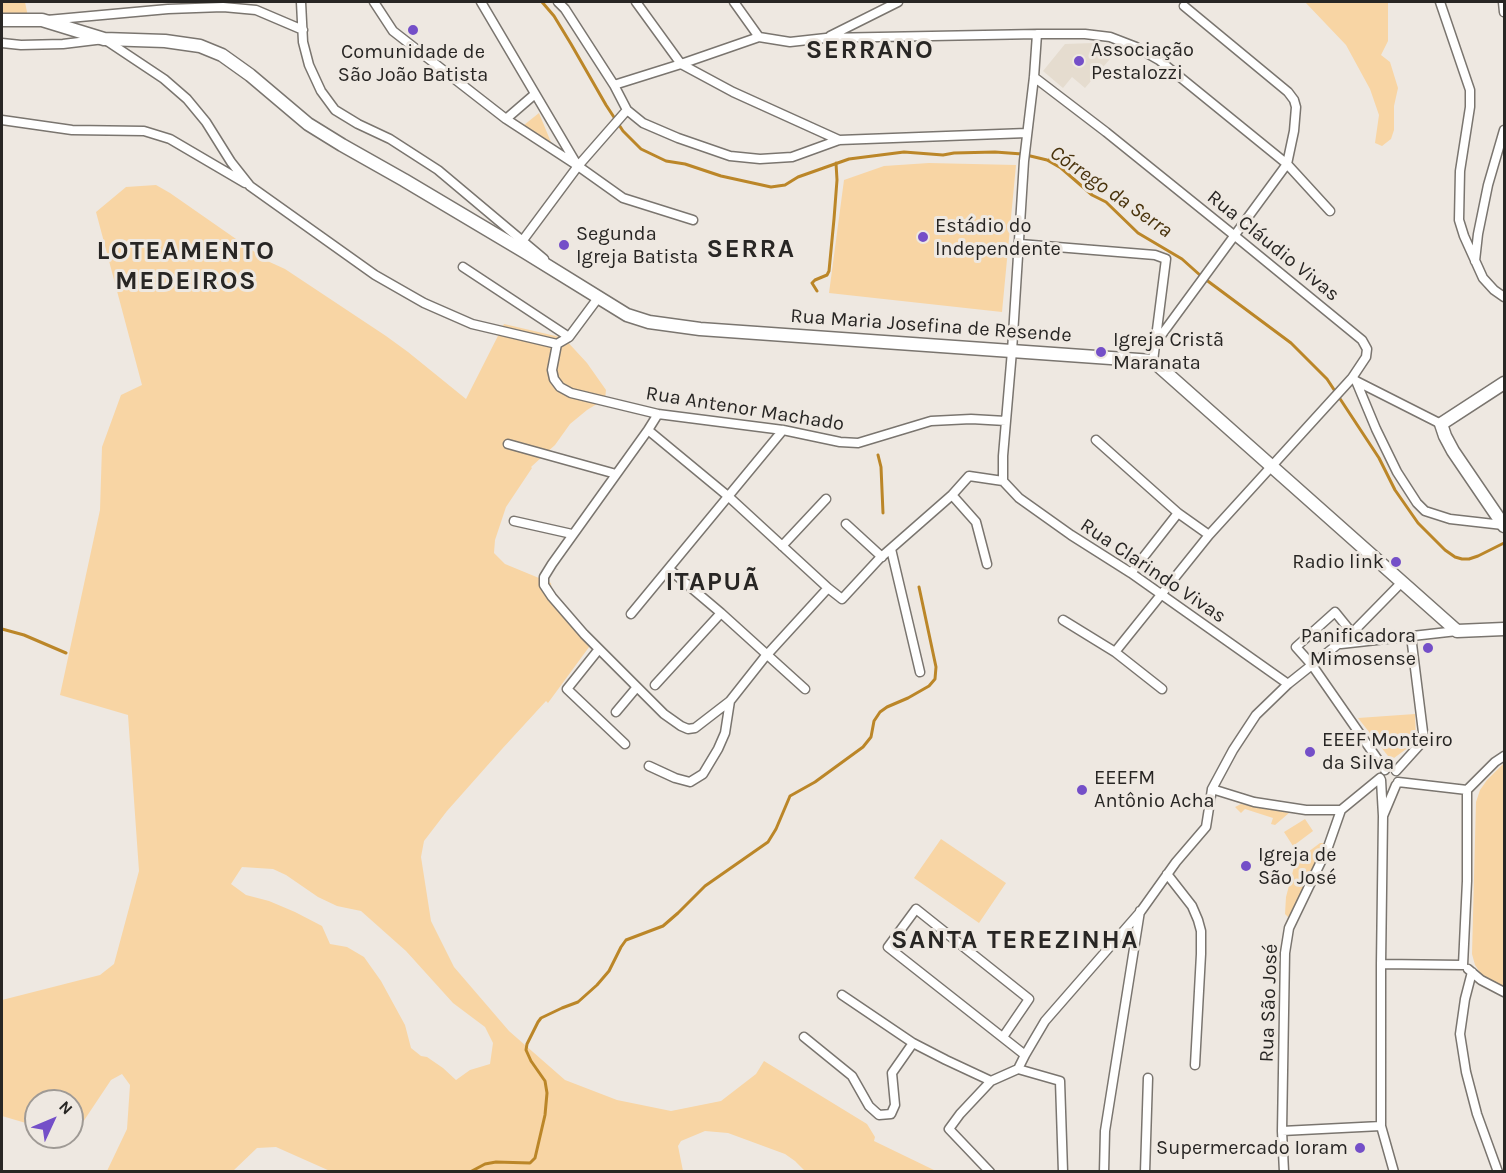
<!DOCTYPE html>
<html>
<head>
<meta charset="utf-8">
<style>
	body { margin:0 }
	#map { position:relative; width:1506px; height:1173px; overflow:hidden; background:#eee8e1; font-family:Karla,sans-serif }
	canvas { display:block }
	.frame { position:absolute; inset:0; border:3px solid #282624; pointer-events:none }
	.north { position:absolute; left:24px; top:1089px; width:60px; height:60px; box-sizing:border-box; background:#eee8e1; border:2px solid #9f9a95; border-radius:50%; rotate:46deg; font-size:16px; font-weight:700; line-height:24px; text-align:center; color:#282624 }
	.north::after { content:''; display:block; margin:auto; width:21px; height:27px; background:#744fc8; clip-path:polygon(50% 0,100% 100%,50% 72%,0 100%) }
</style>
</head>
<body>
<div id="map">
<canvas width="1506" height="1173"></canvas>
<div class="frame"></div>
<div class="north">N</div>
</div>
<script>
const c = document.querySelector('canvas').getContext('2d');
c.lineJoin = 'round';
function fill(path, color) { c.fillStyle = color; c.fill(path, 'evenodd'); }
const toPath = rows => new Path2D(rows.map(r => 'M' + r).join(''));
function strokePath(path, color, width, dash) { c.strokeStyle = color; c.lineWidth = width; c.lineCap = dash ? 'butt' : 'round'; c.setLineDash(dash || []); c.stroke(path); }
function write(font, color, halo, rows, align = 'center') {
  c.font = font + ' Karla,sans-serif'; c.lineWidth = 6; c.setLineDash([]); c.textBaseline = 'middle'; c.strokeStyle = halo; c.fillStyle = color; for (const [text, x, y, turn = 0] of rows) {
    c.save(); c.translate(x, y); c.rotate((+turn || 0) * Math.PI / 180); c.textAlign = isNaN(turn) ? turn : align; if (halo) c.strokeText(text, 0, 0); c.fillText(text, 0, 0); c.restore();
  }
}
const built = toPath([
	[1093,43,1116,52,1085,88,1072,77,1063,88,1043,71,1065,44]
]);
const green = toPath([
	[2,2,25,2,28,17,2,19],
	[1305,2,1388,2,1388,41,1381,55,1390,62,1398,88,1394,106,1394,130,1391,139,1382,146,1375,143,1379,115,1370,89,1346,45],
	[539,113,557,157,519,129],
	[929,163,1016,165,1002,312,829,293,844,180,884,166],
	[156,185,170,193,259,255,263,259,285,269,386,336,408,352,466,399,504,324,564,338,587,363,606,390,605,399,587,410,570,424,555,445,531,467,532,468,506,507,495,540,494,553,505,564,551,583,552,593,592,643,548,703,546,701,502,749,447,811,424,841,421,857,431,921,454,967,509,1031,565,1080,617,1100,671,1111,721,1101,756,1074,764,1061,867,1124,875,1137,874,1141,936,1171,805,1171,795,1161,785,1154,728,1133,705,1131,681,1141,678,1146,683,1171,330,1171,276,1147,257,1148,233,1171,107,1171,127,1129,130,1085,122,1074,111,1080,73,1137,72,1101,36,1101,36,1126,2,1116,2,1000,100,975,114,964,139,871,128,715,60,695,100,510,102,447,121,395,142,385,96,212,126,187],
	[242,867,273,869,286,875,318,897,337,906,361,911,406,951,453,1003,485,1027,493,1043,490,1064,470,1070,456,1080,443,1068,427,1057,421,1056,411,1048,405,1025,381,981,364,957,347,947,330,944,322,926,295,912,269,901,246,895,231,884],
	[1415,714,1416,740,1409,747,1394,758,1388,756,1358,718],
	[1504,763,1504,987,1481,974,1475,965,1472,954,1476,802,1480,790,1487,780],
	[1241,804,1289,813,1275,825,1271,824,1273,818,1245,809,1241,813,1235,807],
	[1305,819,1313,831,1293,846,1284,832],
	[941,839,1006,883,979,923,914,878],
	[1320,843,1323,843,1325,845,1291,915,1288,917,1285,914,1286,897,1294,867,1300,858]
]);
const stream = toPath([
	[542,2,554,16,571,44,606,105,623,131,641,149,666,161,685,164,721,176,771,187,785,185,798,177,849,159,904,152,943,155,954,153,995,152,1022,154,1047,160,1061,168,1092,195,1106,202,1138,233,1182,259,1201,276,1291,343,1327,379,1379,458,1395,490,1418,523,1445,550,1455,557,1462,559,1469,559,1478,556,1504,543],
	[1049,161,1052,155],
	[817,291,812,283,815,280,827,275,829,271,834,219,837,180,836,163],
	[878,455,881,467,883,513],
	[2,629,24,635,66,653],
	[470,1172,485,1164,496,1162,530,1163,535,1158,545,1115,547,1093,545,1081,531,1061,526,1050,527,1044,538,1022,541,1018,562,1008,578,1002,597,985,609,971,621,947,626,940,663,926,678,913,705,886,768,842,776,829,790,796,815,782,863,747,871,737,874,721,880,712,887,707,908,698,929,686,935,679,936,667,919,587]
]);
const minor = toPath([
	[301,2,303,42,309,65,321,91,335,110,358,124,390,139,438,170,544,259],
	[374,2,393,31,506,119,578,166,623,198,693,220],
	[481,2,576,163],
	[558,2,565,9,614,85,627,110,643,123,678,138,730,156,760,159,792,157,839,140,1027,133],
	[636,2,681,64,733,92,839,140],
	[734,2,759,37],
	[1440,2,1470,90,1470,107,1460,171,1459,220,1464,236,1483,278,1494,290,1504,297],
	[1503,2,1504,12],
	[47,20,168,9,223,7,256,10,303,30],
	[830,36,898,2],
	[2,43,21,45,63,44,104,39,164,79,187,99,206,122,231,162,250,186,375,275,424,303,472,324,557,344,569,337,598,298],
	[1034,77,1106,132,1235,236,1362,340,1367,349,1366,357,1352,378,1209,535,1115,652],
	[614,85,681,64,759,37,790,42,826,38,1037,34,1085,34,1110,37,1136,47,1159,60,1287,164,1330,211],
	[506,119,535,94],
	[2,120,72,130,144,131,170,139,245,183],
	[523,240,578,166,627,110],
	[1020,244,1155,255,1166,259,1153,361],
	[1475,261,1478,234,1488,185,1504,130],
	[463,267,569,337],
	[1157,341,1287,164,1294,131,1296,107,1294,100,1288,92,1184,6],
	[557,344,552,370,554,379,560,387,571,393,658,414,783,430,840,442,858,443,931,421,971,419,1006,421],
	[1352,378,1356,381,1376,429,1397,472,1417,503,1425,511,1450,519,1503,525],
	[1356,381,1441,424],
	[658,414,648,430,552,564,544,577,544,585,552,597,584,634,664,714,681,726,688,729,695,728,730,701],
	[648,430,729,497,828,588],
	[1096,440,1178,513,1209,535],
	[508,444,616,474],
	[1003,481,1003,456,1012,351,1024,161,1034,77,1037,34],
	[1003,481,1019,498,1071,535,1131,573,1288,684],
	[952,495,976,522,987,564],
	[514,521,572,534],
	[846,524,882,557],
	[782,546,826,499],
	[891,549,920,672],
	[669,569,721,613,805,689],
	[1131,573,1178,513],
	[631,614,783,430],
	[1063,620,1115,652,1162,689],
	[1352,633,1335,612,1296,647,1312,665,1385,770],
	[1341,644,1457,631],
	[599,649,567,689,625,744],
	[655,685,721,613],
	[616,712,637,687],
	[649,766,675,778,690,782,703,774,718,749,725,733,730,701,764,658,828,588,842,599,879,559,952,495,969,476,1003,481],
	[1396,771,1424,740,1411,636],
	[1381,780,1383,816,1396,785],
	[1398,782,1467,790,1467,881,1463,965],
	[1212,789,1254,802,1306,810,1341,810,1380,778],
	[1467,790,1495,762,1504,756],
	[1383,816,1381,964,1381,1126,1394,1172],
	[1167,874,1192,906,1198,920,1201,931,1201,954,1195,1065],
	[1381,964,1463,965],
	[1468,969,1481,980,1504,992],
	[1472,972,1465,999,1460,1034,1466,1072,1477,1114,1498,1172],
	[842,995,913,1043,946,1060,991,1081],
	[804,1037,852,1076,869,1106,879,1115,891,1114,895,1105,892,1073,913,1043],
	[1003,1037,1029,999,916,909,888,947,1025,1055],
	[1018,1069,1025,1055,1045,1021,1141,911,1176,862,1206,827,1212,789,1233,750,1256,715,1288,684,1352,633,1402,582],
	[1018,1069,1060,1081,1063,1172],
	[1282,1131,1381,1126],
	[990,1172,949,1129,960,1114,991,1081,1018,1069],
	[1104,1172,1105,1131,1140,911],
	[1145,1172,1148,1078],
	[1284,1172,1282,1131,1285,953,1289,928,1328,847,1341,810]
]);
const secondary = toPath([
	[2,20,42,20,104,39,165,41,200,46,222,55,250,75,308,124,342,145,404,180,525,252,627,315,649,322,700,329,1153,361,1457,631,1504,629],
	[1504,383,1441,424,1445,436,1453,451,1504,526]
]);
const markers = [
	[413,30,6,"#744fc8"],
	[1079,61,6,"#744fc8"],
	[923,237,6,"#744fc8"],
	[564,245,6,"#744fc8"],
	[1101,352,6,"#744fc8"],
	[1396,562,6,"#744fc8"],
	[1428,648,6,"#744fc8"],
	[1310,752,6,"#744fc8"],
	[1082,790,6,"#744fc8"],
	[1246,866,6,"#744fc8"],
	[1360,1148,6,"#744fc8"]
];
const poiNames = [
	["Associação",1091,50],
	["Pestalozzi",1091,73],
	["Comunidade de",413,52,"center"],
	["São João Batista",413,75,"center"],
	["Estádio do",935,226],
	["Independente",935,249],
	["Segunda",576,234],
	["Igreja Batista",576,257],
	["Igreja Cristã",1113,340],
	["Maranata",1113,363],
	["Radio link",1384,562,"right"],
	["Panificadora",1416,636,"right"],
	["Mimosense",1416,659,"right"],
	["EEEF Monteiro",1322,740],
	["da Silva",1322,763],
	["EEEFM",1094,778],
	["Antônio Acha",1094,801],
	["Igreja de",1258,855],
	["São José",1258,878],
	["Supermercado Ioram",1348,1148,"right"]
];
const streetNames = [
	["Rua Cláudio Vivas",1273,246,39],
	["Rua Maria Josefina de Resende",931,326,4],
	["Rua Antenor Machado",745,409,9],
	["Rua Clarindo Vivas",1153,571,34],
	["Rua São José",1269,1003,-88]
];
const waterNames = [
	["Córrego da Serra",1111,192,35]
];
const districtNames = [
	["SERRANO",870,51],
	["SERRA",751,250],
	["LOTEAMENTO",186,252],
	["MEDEIROS",186,282],
	["ITAPUÃ",713,583],
	["SANTA TEREZINHA",1015,941]
];
fill(built, '#e5dccf');
fill(green, '#f8d5a4');
strokePath(stream, '#bb8628', 3);
strokePath(minor, '#7a756f', 11);
strokePath(secondary, '#7a756f', 15);
strokePath(minor, '#fff', 8);
strokePath(secondary, '#fff', 12);
for (const [x, y, r, color] of markers) { const dot = new Path2D(); dot.arc(x, y, r, 0, 2 * Math.PI); c.fillStyle = color; c.fill(dot); strokePath(dot, '#eee8e1', 2); }
write('20px', '#282624', '#eee8e1', poiNames, 'left');
write('20px', '#282624', '#eee8e1', streetNames);
write('italic 21px', '#49330c', '#eee8e1', waterNames);
c.letterSpacing = '1.5px';
write('bold 26px', '#282624', '#eee8e1', districtNames);
c.letterSpacing = '0px';
</script>
</body>
</html>
